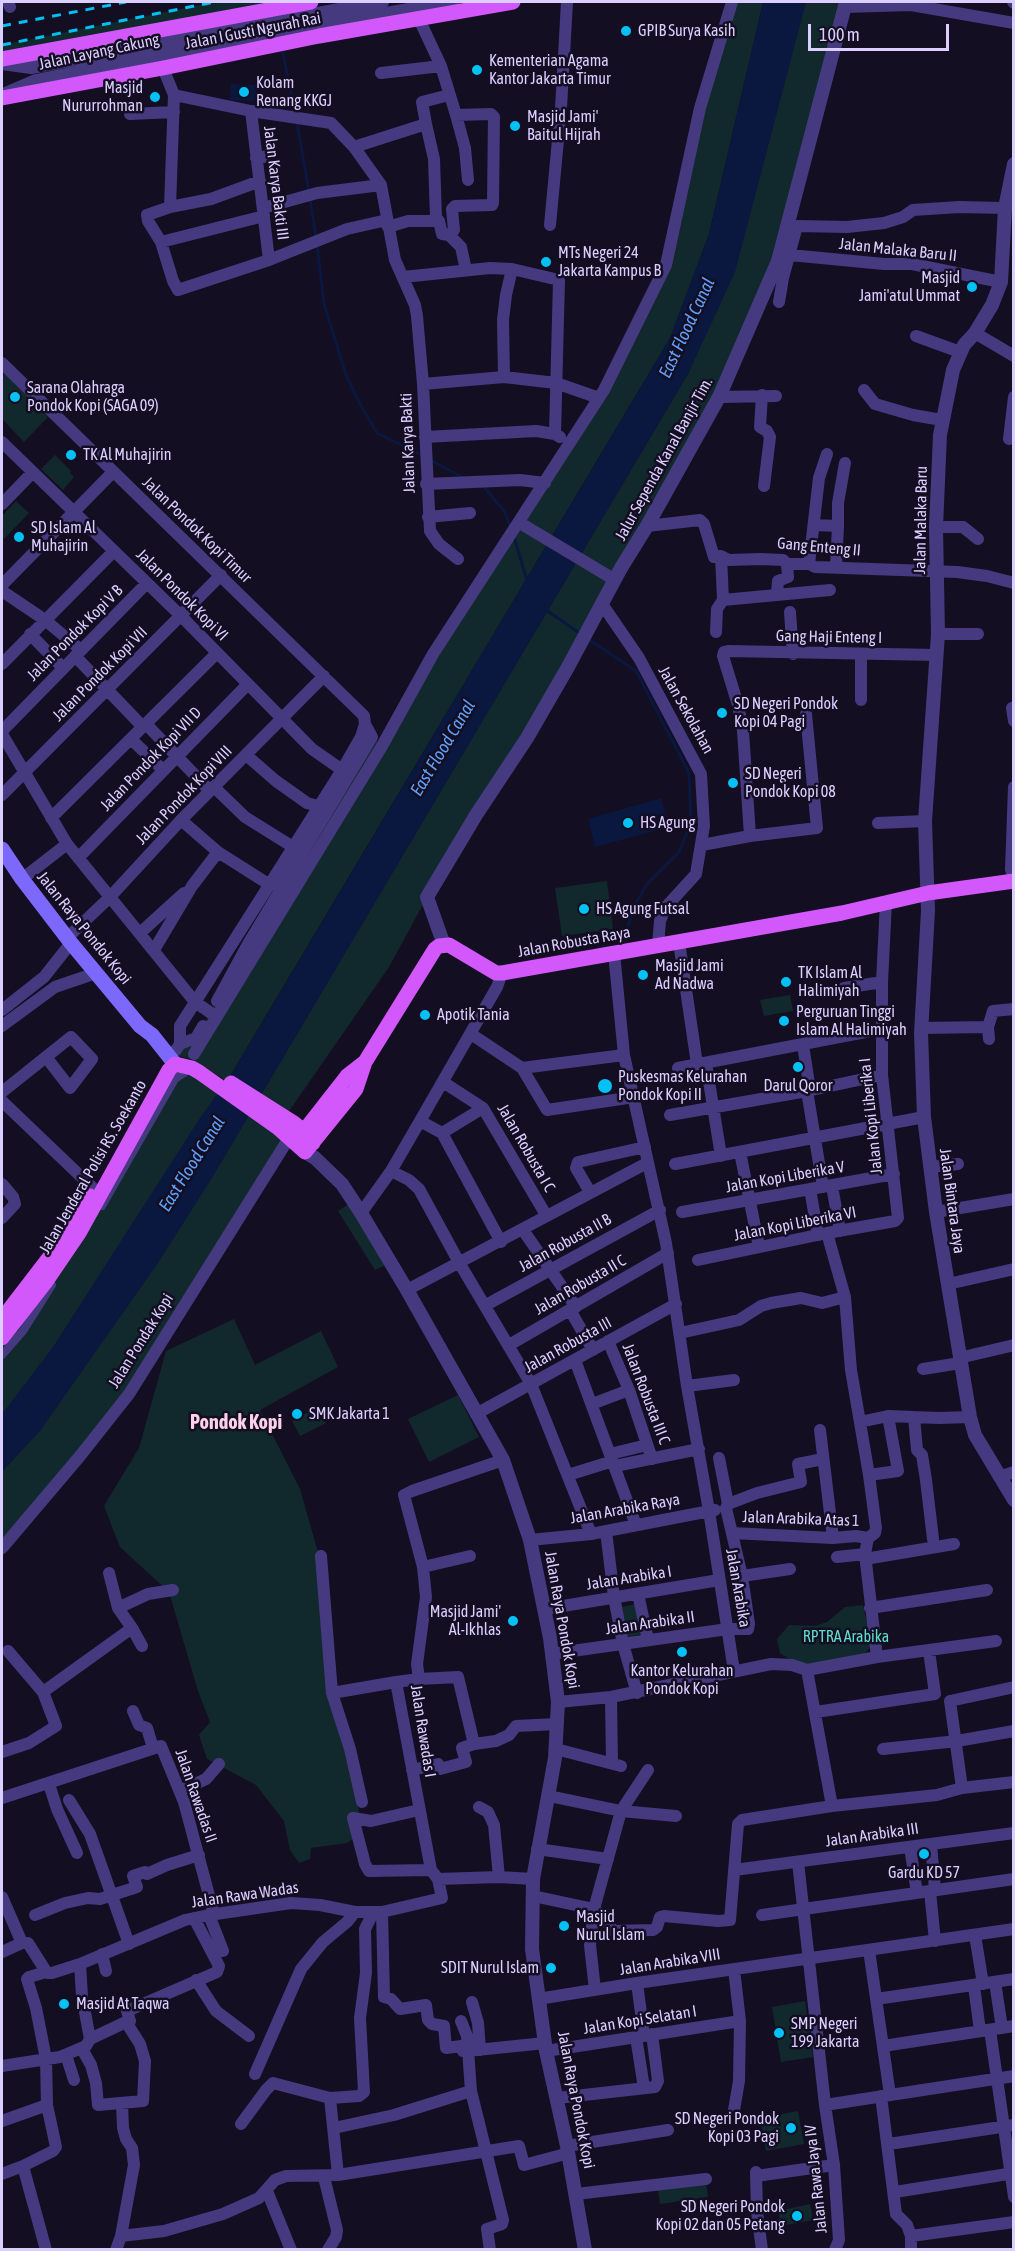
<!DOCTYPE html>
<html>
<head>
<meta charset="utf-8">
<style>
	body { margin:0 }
	#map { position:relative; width:1015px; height:2251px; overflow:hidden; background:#140e22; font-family:"Asap Condensed",sans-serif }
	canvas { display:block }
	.frame { position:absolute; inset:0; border:3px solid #dacffe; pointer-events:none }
	.scale { position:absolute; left:808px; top:24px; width:141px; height:27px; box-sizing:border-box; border:3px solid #dacffe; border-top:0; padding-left:8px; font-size:18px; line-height:21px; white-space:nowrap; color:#dacffe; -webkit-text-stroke:4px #140e22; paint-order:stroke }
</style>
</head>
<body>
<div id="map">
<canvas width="1015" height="2251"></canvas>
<div class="frame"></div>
<div class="scale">100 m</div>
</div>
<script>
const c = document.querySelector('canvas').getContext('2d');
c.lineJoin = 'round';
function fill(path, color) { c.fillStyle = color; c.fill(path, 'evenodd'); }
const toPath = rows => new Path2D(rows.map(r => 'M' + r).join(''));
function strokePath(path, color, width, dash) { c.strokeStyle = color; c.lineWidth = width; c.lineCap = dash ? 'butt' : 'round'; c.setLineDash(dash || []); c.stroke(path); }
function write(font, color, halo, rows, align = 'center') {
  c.font = font + ' "Asap Condensed",sans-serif'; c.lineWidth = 5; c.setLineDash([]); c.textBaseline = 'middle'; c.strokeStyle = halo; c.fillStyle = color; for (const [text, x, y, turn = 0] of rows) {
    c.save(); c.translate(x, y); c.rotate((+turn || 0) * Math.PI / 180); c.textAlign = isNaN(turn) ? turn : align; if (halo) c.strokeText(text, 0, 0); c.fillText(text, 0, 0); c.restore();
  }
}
const green = toPath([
	[215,2,311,2,2,59,2,45],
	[732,2,763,2,709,234,670,338,227,1081,191,1059,174,1055,196,1038,248,944,372,737,382,745,604,391,666,265],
	[806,2,846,2,778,259,719,398,427,897,389,967,285,1117,257,1101,689,372],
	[5,373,48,417,24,442,2,419,2,377],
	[55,455,71,471,70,473,74,477,63,490,41,469],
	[16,501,29,513,4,539,2,537,2,516],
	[607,881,613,929,562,936,555,888],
	[790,995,793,1011,764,1016,760,1000],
	[175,1064,289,1138,129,1394,2,1548,2,1319,48,1278],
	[353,1201,390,1263,375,1270,338,1211],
	[234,1319,255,1365,321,1331,338,1367,260,1410,300,1489,323,1570,327,1689,350,1748,362,1833,347,1843,311,1848,310,1859,299,1863,290,1850,284,1821,256,1785,207,1759,199,1735,210,1722,198,1691,169,1592,120,1547,104,1506,139,1448,166,1351],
	[458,1395,479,1437,429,1462,408,1419],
	[318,1407,326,1423,300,1436,292,1421],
	[636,1604,642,1634,627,1637,621,1607],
	[863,1605,872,1645,860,1659,798,1665,780,1653,777,1639,789,1625,815,1626,827,1622,845,1607],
	[805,2001,813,2057,781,2062,772,2007],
	[798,2111,804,2144,766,2151,760,2118],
	[706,2183,708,2197,660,2204,658,2190],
	[810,2204,813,2220,781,2226,778,2211]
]);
const water = toPath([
	[763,2,806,2,735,272,689,372,212,1178,158,1263,40,1431,2,1472,2,1414,53,1347,198,1121,234,1070,670,338,709,234],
	[231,84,258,85,257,101,230,100],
	[661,798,669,827,595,847,588,819]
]);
const stream = toPath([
	[282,49,295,113],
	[297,122,309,192],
	[310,199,316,237],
	[317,244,324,304,346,375,361,406,377,433,422,455],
	[430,460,464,478],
	[484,487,504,511,511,528],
	[514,537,527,580],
	[546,610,581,634],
	[588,639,636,671,689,773,691,823,679,852,647,884,636,903,620,948]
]);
const pedestrian = toPath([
	[102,1206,175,1079,192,1068],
	[2,1355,23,1331,52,1285]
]);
const minor = toPath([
	[8,2,10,7],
	[1013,2,1014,3],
	[845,7,911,5,1014,23],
	[419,19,441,66,456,115,491,114,494,117,493,203,492,205,455,206,452,209,454,230,449,235,461,247,466,270],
	[163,68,174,95,170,207],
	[381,73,441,66],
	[174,95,251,111,331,123,354,147,381,185,395,260,415,305,417,316,423,384,430,531,439,544,458,559],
	[251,111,269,260],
	[130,114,174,112],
	[456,115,465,148,468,180],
	[426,124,434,159,436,218,439,221,442,234,449,235],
	[354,147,426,124,422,102,449,95],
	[256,158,269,156],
	[260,181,211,199,170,207,147,215,148,221,161,242,173,281,178,290,269,260,347,229,387,220],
	[263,208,317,193,381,185],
	[550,225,561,108,567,2],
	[388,227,408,221,439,221],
	[161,242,264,216],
	[790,255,884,264,912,264,1001,282],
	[403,277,490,268,512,269,559,280,555,434],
	[779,302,783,278,797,226,847,227,884,223,903,217,913,210,959,207,1005,208],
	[975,333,1014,356],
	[916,336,960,352],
	[2,363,359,711,364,716,365,724,372,737,248,944,217,1001],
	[504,377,503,320,506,295,512,269],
	[423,384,504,377,556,383,599,398],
	[864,390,875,404,913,415,942,420],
	[762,395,760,427,767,431,770,437,764,486],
	[719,397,776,396],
	[425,437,536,431,555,434,560,437],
	[1009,439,1014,397],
	[2,442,181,616,312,749,342,770],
	[426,484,520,480,545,483],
	[2,504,33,472],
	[428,517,470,513],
	[520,523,615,580],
	[814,525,838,526,838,503,845,463],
	[647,526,700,520,704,524,714,557,721,556,729,560,760,559,783,560,787,564,809,564,815,567,957,572,987,576,1014,583],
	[936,527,963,527,978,539],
	[809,564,819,478,827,454],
	[836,567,838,526],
	[2,585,112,473],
	[2,591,45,620,81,650],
	[777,594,778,581,788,577,787,564],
	[723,600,830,590],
	[602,604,639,658,701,774,704,826,696,874,665,908,660,921,658,946],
	[790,612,793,654],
	[716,632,717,609,723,600,721,556],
	[30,634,63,668],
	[938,634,978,634],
	[861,655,861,700],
	[75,656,143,727],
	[2,664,114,551],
	[1012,708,1014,721],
	[146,724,210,791],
	[2,731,147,583],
	[2,734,67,844,195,1002,211,1013],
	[131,739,163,770],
	[246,755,276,781,307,803,318,806],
	[214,787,245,817,293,847],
	[1014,787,1011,869,1014,881],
	[2,795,221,575],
	[51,818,217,653],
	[181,820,218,852,270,885],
	[878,823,925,821],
	[750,836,743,731,738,705,723,656,724,652,728,651,937,655],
	[702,845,750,836,817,828,806,714],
	[78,858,248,684],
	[22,879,67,844],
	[140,933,184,893],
	[67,938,110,897,181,820,324,676],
	[679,942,697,1064],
	[154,950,192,886,218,852],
	[614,953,624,1055,666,1243,687,1386,709,1511,734,1671],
	[844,988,882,982],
	[2,1010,44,977,71,943],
	[2,1026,55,987,96,973],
	[921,1028,988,1027],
	[471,1034,522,1068,547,1110,634,1097],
	[989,1039,988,1027,993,1011,1014,1009],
	[180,1044,196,1038,203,1026],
	[803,1045,810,1090],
	[176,1050,180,1044,180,1026,342,770,361,737,365,724],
	[194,1054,382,746,433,654,604,390,666,265,700,108,732,2],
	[706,1063,721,1156],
	[522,1068,624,1055],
	[678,1068,881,1029],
	[443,1082,483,1108,546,1215],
	[807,1091,823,1187],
	[2,1092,71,1037,92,1059,70,1088,46,1057],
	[2,1101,94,1189],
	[670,1115,807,1091,882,1075],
	[420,1121,442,1133,501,1242],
	[442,1133,483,1108],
	[740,1152,759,1247],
	[675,1164,924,1117],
	[930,1167,958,1164],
	[391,1171,409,1180,419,1189,460,1264,531,1384,591,1534],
	[2,1184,13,1197,15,1204,2,1218],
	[832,1186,840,1231],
	[810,1189,818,1235],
	[590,1192,576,1168,578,1162,645,1147],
	[682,1212,894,1174],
	[936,1212,1014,1199],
	[361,1213,391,1171,420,1121,497,987,502,973],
	[523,1230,576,1307],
	[827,1233,845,1297,851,1370,869,1475,876,1528,875,1533,868,1538,865,1554,877,1657],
	[698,1260,827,1233,895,1221,898,1218,882,1075,882,982,886,902],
	[948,1284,1014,1269],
	[407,1290,647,1163],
	[486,1305,660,1210],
	[570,1310,593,1350],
	[680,1333,739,1320,761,1306,771,1303,801,1298,822,1303,845,1297],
	[608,1341,629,1390,652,1459],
	[509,1345,668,1253],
	[959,1358,1014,1345],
	[575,1360,636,1525],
	[923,1369,960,1363],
	[687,1386,734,1380],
	[592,1404,629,1390],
	[476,1414,676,1304],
	[914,1417,917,1450,922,1455,926,1480,933,1539],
	[860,1422,888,1416,939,1418,970,1417],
	[820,1430,833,1538],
	[610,1454,647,1445],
	[719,1458,728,1504],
	[615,1466,699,1449],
	[568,1475,613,1461],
	[869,1475,898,1471,888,1416],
	[999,1477,1014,1472],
	[726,1508,728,1504,757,1493,801,1482,798,1464,823,1459],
	[606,1531,614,1597,623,1644,637,1693],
	[732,1533,833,1538,856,1536,868,1538],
	[530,1540,591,1534,715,1510],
	[2,1548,80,1456,129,1394,289,1138],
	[321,1556,332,1693],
	[837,1557,865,1554],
	[865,1559,954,1544],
	[423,1567,470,1556],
	[742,1576,790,1569],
	[638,1594,648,1640],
	[118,1608,148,1594,173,1590],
	[870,1608,987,1590],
	[545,1609,719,1580],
	[132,1628,142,1646],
	[929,1651,935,1694],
	[551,1654,728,1629,748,1629,749,1624,742,1576,726,1508],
	[807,1670,832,1806],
	[419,1679,458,1677,474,1744,496,1741,509,1735,516,1726,557,1724],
	[43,1692,132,1628,118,1608,109,1573],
	[611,1697,612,1763],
	[950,1701,962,1788],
	[950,1701,1014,1687],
	[558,1702,611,1697,771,1664,792,1665,807,1670,877,1657,996,1641],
	[133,1711,139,1725,147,1728,153,1748],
	[816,1712,935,1694],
	[556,1749,621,1766],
	[883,1749,957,1741,1014,1731],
	[2,1752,29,1743,56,1726,43,1692,8,1651],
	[412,1770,438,1764,440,1769,466,1762,462,1748,474,1744],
	[49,1784,57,1809,77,1853],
	[180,1791,206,1779,219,1764],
	[549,1796,621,1811,676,1816],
	[2,1798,161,1746,184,1802,214,1914],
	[69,1800,90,1834,129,1944],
	[362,1802,350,1749,332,1693,396,1682],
	[479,1807,488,1812,494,1825,499,1877],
	[419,1810,371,1821,353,1818,365,1864,369,1871,431,1870],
	[931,1844,935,1890],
	[910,1847,917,1893],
	[537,1849,608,1859],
	[798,1862,825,2105,834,2165,839,2240,835,2250],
	[734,1870,1014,1833],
	[438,1879,499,1877,533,1879],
	[930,1891,935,1941],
	[533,1896,594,1909,603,1916,613,1931,653,1930,657,1927,660,1917,664,1916,718,1921,730,1920,738,1824,742,1820,832,1806,937,1795,962,1788,1014,1782],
	[2,1897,22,1943],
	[382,1912,384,1997,391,1999,400,2009,426,2005,428,2020,432,2024,444,2026,446,2048,461,2046,463,2051,467,2051,545,2043],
	[35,1915,65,1903,88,1898,100,1899,137,1887,133,1876,145,1872,147,1874,167,1865,199,1855],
	[209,1915,223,1951],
	[762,1915,1014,1879],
	[975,1935,983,1984],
	[869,1950,890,2095],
	[2,1952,22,1943,28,1943,47,1973,52,1973,80,1964],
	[102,1954,106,1971],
	[734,1969,740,2021,739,2081,734,2110],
	[196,1980,216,2011,249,2036],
	[995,1982,1002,2028],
	[637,1983,644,2036],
	[974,1986,980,2031],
	[595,1990,590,1945,594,1909,621,1811,648,1770],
	[538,1999,637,1983,1014,1929],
	[876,1999,1014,1979],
	[472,2002,478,2023,480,2050],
	[126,2022,130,2021,127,2011,217,1972,219,1966,194,1918],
	[990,2030,1014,2197],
	[636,2037,644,2088],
	[90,2039,126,2022],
	[883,2046,1014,2026],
	[82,2049,91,2065,96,2083,98,2105,143,2101,145,2061,140,2044,126,2022],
	[546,2051,740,2021],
	[66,2055,74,2080],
	[2,2066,60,2057,86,2046,90,2039,82,1996,80,1964,185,1920,209,1915,291,1903,320,1905,355,1912,382,1912,442,1898,438,1879,431,1870,396,1682,419,1679,417,1664,426,1597,423,1567,404,1495,412,1491,503,1460],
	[255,2074,301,1969,323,1942,347,1922,355,1912],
	[471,2091,503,2220,502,2224,487,2229,490,2250],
	[881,2096,896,2214,907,2225,911,2236,911,2250],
	[557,2098,655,2087,658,2081,652,2034],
	[825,2105,1014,2076],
	[2,2121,47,2105],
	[241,2124,266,2090,273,2083,330,2098],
	[334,2128,394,2115,471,2091,467,2036,461,2021],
	[889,2144,1014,2125],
	[567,2146,668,2130],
	[23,2166,46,2250],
	[756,2172,757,2212,762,2250],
	[2,2174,23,2166,53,2151,56,2147,47,2105,46,2059,36,2008,27,1979,29,1977,46,1972],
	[338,2175,330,2098,359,2096,364,2092,360,2018,366,1973,365,1929,373,1913],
	[756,2176,834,2165],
	[324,2177,337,2230,336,2237,328,2250],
	[267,2191,291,2250],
	[895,2192,1014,2173],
	[576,2194,706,2179],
	[121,2236,164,2231,223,2214,259,2198,275,2180,286,2176,338,2175,519,2146,524,2165,569,2153],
	[911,2236,1014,2222],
	[116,2250,121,2236,134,2165,132,2148,126,2139,123,2128,122,2104]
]);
const tertiary = toPath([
	[2,63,31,67,382,2],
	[6,94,36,81,251,38,453,2],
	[1014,164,1005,208,1001,282,992,305,975,333,964,345,953,370,940,435,936,527,938,634,925,821,928,911,921,1033,924,1117,936,1212,970,1417,975,1435,1014,1500],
	[444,945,427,897,476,815,527,738,568,667,621,568,647,526,719,397,778,261,846,2],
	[305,1152,315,1158,342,1184,361,1213,407,1290,503,1460,530,1540,550,1638,558,1702,555,1758,533,1879,532,1949,546,2051,567,2146,585,2250]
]);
const secondary = toPath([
	[2,849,22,879,71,943,140,1026,152,1035,175,1064]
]);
const primary = toPath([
	[2,59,311,2],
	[2,98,163,68,319,36,513,2],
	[231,1083,294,1123,304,1131,313,1143],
	[295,1135,304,1131,347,1076,365,1062],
	[2,1319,58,1246,90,1196],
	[2,1338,45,1283,79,1233,169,1070,175,1064,192,1068,199,1072,278,1128,305,1152,356,1089,365,1062,435,949,439,946,449,945,496,973,502,973,842,913,928,893,1014,881]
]);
const rail = toPath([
	[2,26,126,2],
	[2,45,214,2]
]);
const markers = [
	[626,31,6,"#04c1f5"],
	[477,70,6,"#04c1f5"],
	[244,92,6,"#04c1f5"],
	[155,97,6,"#04c1f5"],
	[515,126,6,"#04c1f5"],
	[546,262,6,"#04c1f5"],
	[972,287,6,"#04c1f5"],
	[15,397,6,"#04c1f5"],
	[71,455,6,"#04c1f5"],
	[19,537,6,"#04c1f5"],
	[722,713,6,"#04c1f5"],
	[733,783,6,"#04c1f5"],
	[628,823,6,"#04c1f5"],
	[584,909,6,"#04c1f5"],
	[643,975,6,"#04c1f5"],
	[786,982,6,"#04c1f5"],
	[425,1015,6,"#04c1f5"],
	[784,1021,6,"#04c1f5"],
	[798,1067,6,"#04c1f5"],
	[605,1086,8,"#04c1f5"],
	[297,1414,6,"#04c1f5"],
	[513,1621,6,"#04c1f5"],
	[682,1652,6,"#04c1f5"],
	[924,1854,6,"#04c1f5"],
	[564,1926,6,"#04c1f5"],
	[551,1968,6,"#04c1f5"],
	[64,2004,6,"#04c1f5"],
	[779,2033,6,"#04c1f5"],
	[791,2128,6,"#04c1f5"],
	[797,2216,6,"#04c1f5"]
];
const streetNames = [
	["Jalan I Gusti Ngurah Rai",253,31,-11],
	["Jalan Layang Cakung",99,52,-12],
	["Jalan Karya Bakti III",276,183,83],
	["Jalan Malaka Baru II",898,250,6],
	["Jalan Karya Bakti",408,443,-92],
	["Jalur Sependa Kanal Banjir Tim.",664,459,-61],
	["Jalan Malaka Baru",921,520,-89],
	["Jalan Pondok Kopi Timur",197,530,44],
	["Gang Enteng II",819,547,5],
	["Jalan Pondok Kopi VI",182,595,45],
	["Jalan Pondok Kopi V B",75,633,-45],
	["Gang Haji Enteng I",829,637,1],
	["Jalan Pondok Kopi VII",100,674,-45],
	["Jalan Sekolahan",686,710,61],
	["Jalan Pondok Kopi VII D",151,759,-46],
	["Jalan Pondok Kopi VIII",184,795,-46],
	["Jalan Raya Pondok Kopi",84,928,51],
	["Jalan Robusta Raya",574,942,-10],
	["Jalan Kopi Liberika I",871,1116,-96],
	["Jalan Robusta I C",526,1148,60],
	["Jalan Jenderal Polisi RS. Soekanto",93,1167,-60],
	["Jalan Kopi Liberika V",785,1177,-10],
	["Jalan Bintara Jaya",952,1201,82],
	["Jalan Kopi Liberika VI",795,1224,-11],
	["Jalan Robusta II B",565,1243,-29],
	["Jalan Robusta II C",580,1285,-30],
	["Jalan Pondak Kopi",141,1341,-58],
	["Jalan Robusta III",568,1345,-29],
	["Jalan Robusta III C",646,1394,69],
	["Jalan Arabika Raya",625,1509,-10],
	["Jalan Arabika Atas 1",801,1519,2],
	["Jalan Arabika I",629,1578,-9],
	["Jalan Arabika",738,1588,80],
	["Jalan Raya Pondok Kopi",562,1620,80],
	["Jalan Arabika II",650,1623,-8],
	["Jalan Rawadas I",423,1731,81],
	["Jalan Rawadas II",196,1796,71],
	["Jalan Arabika III",872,1835,-8],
	["Jalan Rawa Wadas",245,1895,-8],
	["Jalan Arabika VIII",670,1962,-9],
	["Jalan Kopi Selatan I",640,2020,-9],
	["Jalan Raya Pondok Kopi",576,2100,79],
	["Jalan Rawa Jaya IV",816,2179,-96]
];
const poiNames = [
	["GPIB Surya Kasih",638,31],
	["Kementerian Agama",489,61],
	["Kantor Jakarta Timur",489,79],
	["Kolam",256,83],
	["Renang KKGJ",256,101],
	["Masjid",143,88,"right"],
	["Nururrohman",143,106,"right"],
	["Masjid Jami'",527,117],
	["Baitul Hijrah",527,135],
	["MTs Negeri 24",558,253],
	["Jakarta Kampus B",558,271],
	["Masjid",960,278,"right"],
	["Jami'atul Ummat",960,296,"right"],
	["Sarana Olahraga",27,388],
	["Pondok Kopi (SAGA 09)",27,406],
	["TK Al Muhajirin",83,455],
	["SD Islam Al",31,528],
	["Muhajirin",31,546],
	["SD Negeri Pondok",734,704],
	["Kopi 04 Pagi",734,722],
	["SD Negeri",745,774],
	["Pondok Kopi 08",745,792],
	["HS Agung",640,823],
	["HS Agung Futsal",596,909],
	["Masjid Jami",655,966],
	["Ad Nadwa",655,984],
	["TK Islam Al",798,973],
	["Halimiyah",798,991],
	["Perguruan Tinggi",796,1012],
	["Islam Al Halimiyah",796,1030],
	["Apotik Tania",437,1015],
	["Puskesmas Kelurahan",618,1077],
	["Pondok Kopi II",618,1095],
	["Darul Qoror",798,1086,"center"],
	["SMK Jakarta 1",309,1414],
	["Masjid Jami'",501,1612,"right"],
	["Al-Ikhlas",501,1630,"right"],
	["Kantor Kelurahan",682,1671,"center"],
	["Pondok Kopi",682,1689,"center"],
	["Gardu KD 57",924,1873,"center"],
	["Masjid",576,1917],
	["Nurul Islam",576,1935],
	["SDIT Nurul Islam",539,1968,"right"],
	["Masjid At Taqwa",76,2004],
	["SMP Negeri",791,2024],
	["199 Jakarta",791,2042],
	["SD Negeri Pondok",779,2119,"right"],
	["Kopi 03 Pagi",779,2137,"right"],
	["SD Negeri Pondok",785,2207,"right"],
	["Kopi 02 dan 05 Petang",785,2225,"right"]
];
const parkNames = [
	["RPTRA Arabika",846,1637]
];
const waterNames = [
	["East Flood Canal",687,328,-65],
	["East Flood Canal",443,748,-59],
	["East Flood Canal",192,1164,-58]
];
const quarterNames = [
	["Pondok Kopi",236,1423]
];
fill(green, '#11292c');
fill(water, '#0a173e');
strokePath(stream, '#0a173e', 3);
strokePath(pedestrian, '#453a80', 8);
strokePath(minor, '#453a80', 12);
strokePath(tertiary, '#453a80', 14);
strokePath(secondary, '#7d68fc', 15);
strokePath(primary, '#d258fc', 15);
strokePath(rail, '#04c1f5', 3, [9, 8]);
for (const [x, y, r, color] of markers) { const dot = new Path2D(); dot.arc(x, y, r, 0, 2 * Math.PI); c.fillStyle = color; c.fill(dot); strokePath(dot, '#140e22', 2); }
write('16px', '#dacffe', '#140e22', streetNames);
write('16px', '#dacffe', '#140e22', poiNames, 'left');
write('16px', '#5dddcc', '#140e22', parkNames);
write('italic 18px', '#5fa1fc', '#140e22', waterNames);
write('bold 20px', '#fed1e9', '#140e22', quarterNames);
</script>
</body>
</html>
